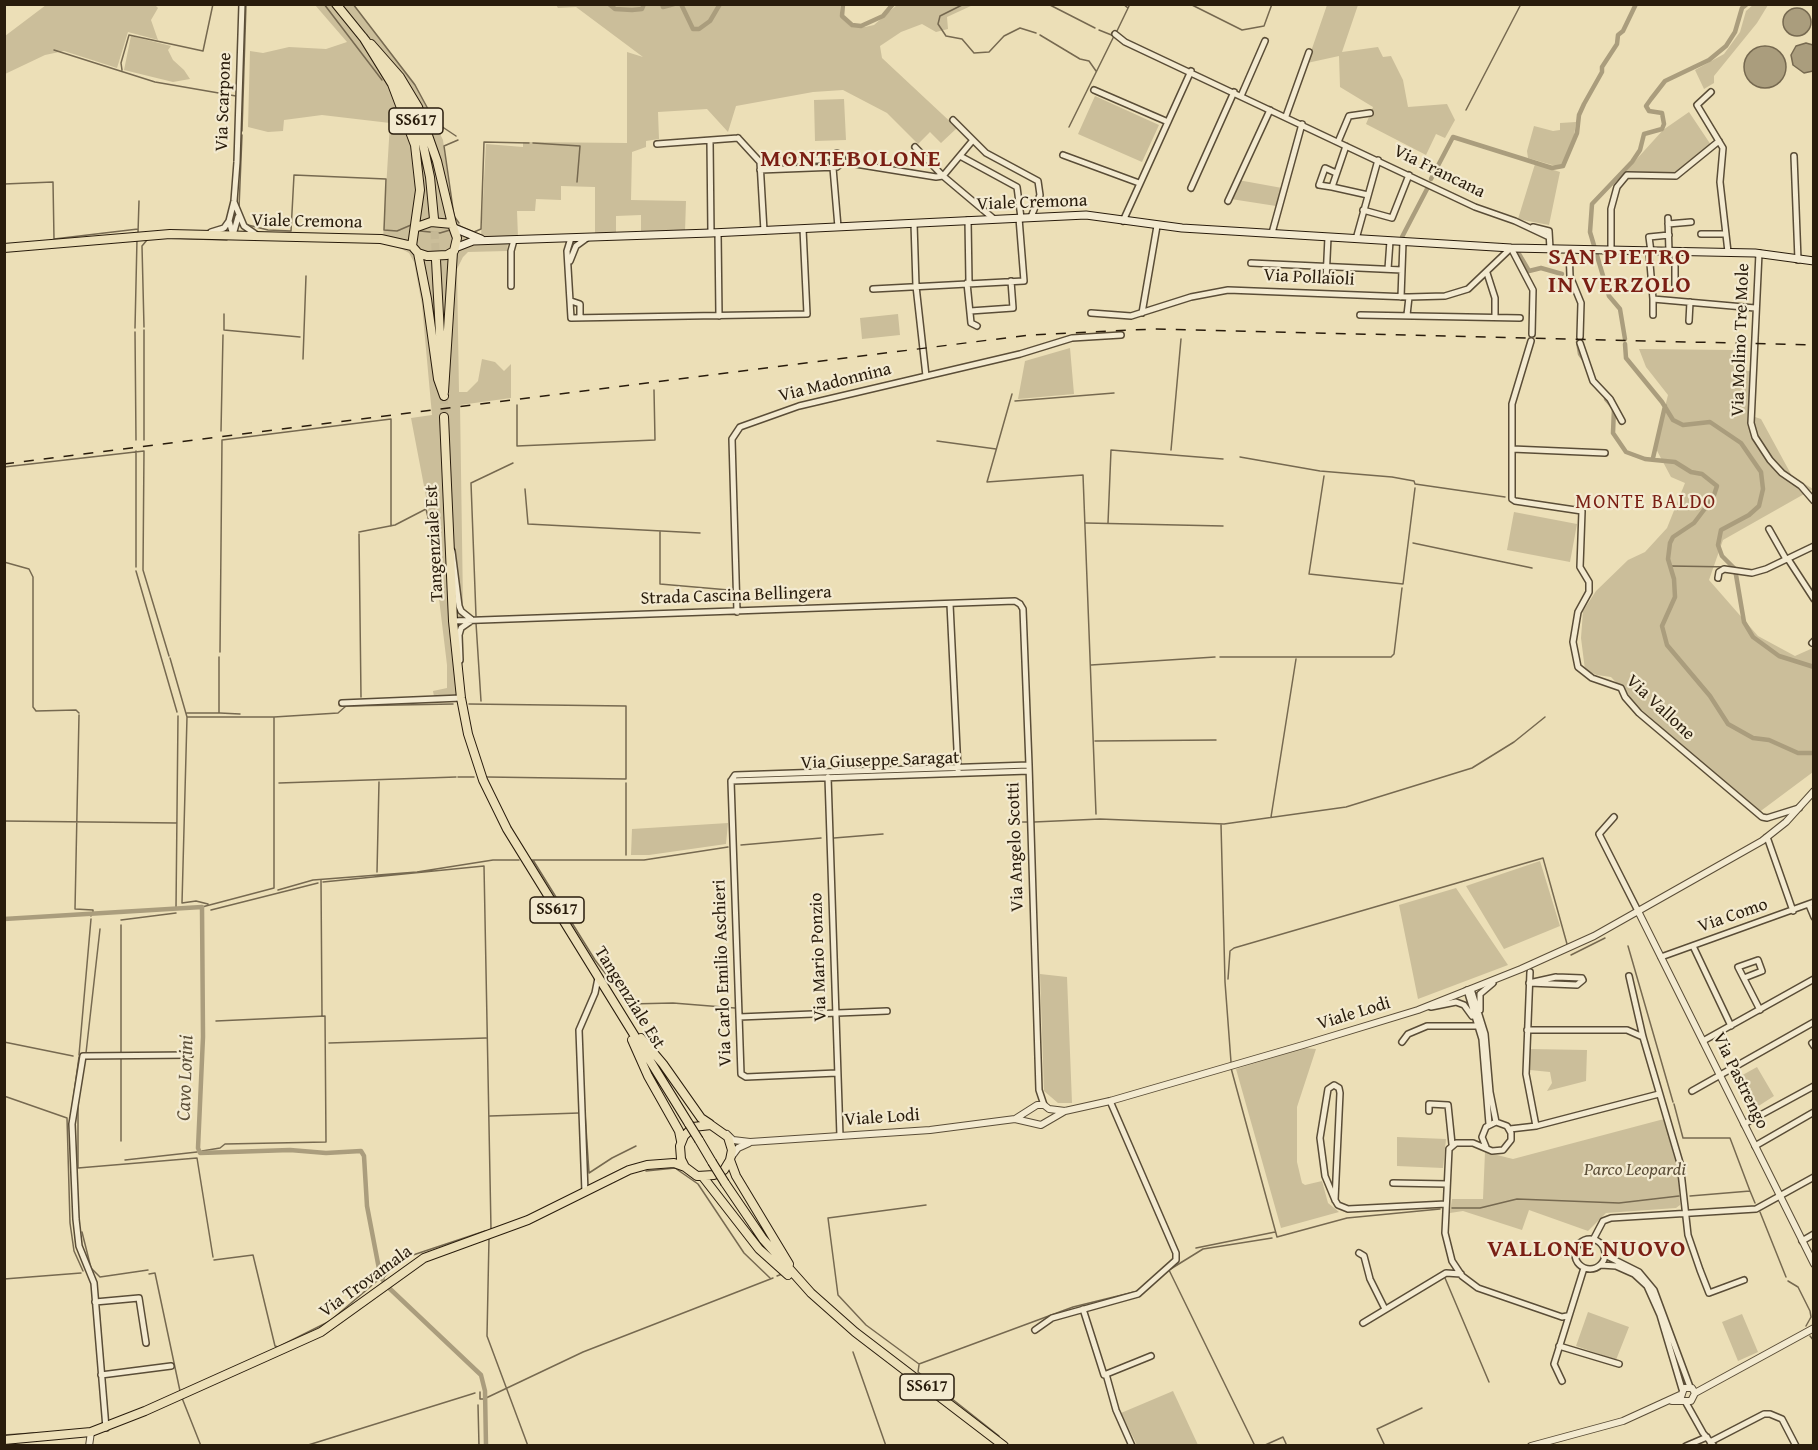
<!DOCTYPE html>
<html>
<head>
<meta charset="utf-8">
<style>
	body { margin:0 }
	#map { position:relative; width:1818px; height:1450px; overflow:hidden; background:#ecdfb7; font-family:"Gentium Book Plus",serif }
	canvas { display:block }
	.frame { position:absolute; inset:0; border:6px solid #291c0c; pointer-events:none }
</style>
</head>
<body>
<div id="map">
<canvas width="1818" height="1450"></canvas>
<div class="frame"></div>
</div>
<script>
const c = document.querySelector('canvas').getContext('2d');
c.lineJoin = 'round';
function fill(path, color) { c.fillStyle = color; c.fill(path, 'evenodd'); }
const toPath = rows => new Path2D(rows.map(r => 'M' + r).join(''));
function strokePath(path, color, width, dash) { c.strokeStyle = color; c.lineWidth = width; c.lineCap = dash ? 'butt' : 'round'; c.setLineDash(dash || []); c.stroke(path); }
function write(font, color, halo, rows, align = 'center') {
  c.font = font + ' "Gentium Book Plus",serif'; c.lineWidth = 4.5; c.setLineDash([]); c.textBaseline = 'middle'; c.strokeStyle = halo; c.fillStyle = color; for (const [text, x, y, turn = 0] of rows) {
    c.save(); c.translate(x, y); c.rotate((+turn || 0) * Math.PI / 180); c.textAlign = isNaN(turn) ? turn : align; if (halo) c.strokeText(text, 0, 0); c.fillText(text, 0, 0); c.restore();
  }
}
const green = toPath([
	[154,4,158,8,151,20,158,40,128,32,117,68,64,51,45,55,5,74,5,36,46,5],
	[315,5,354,5,414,82,443,140,453,218,465,229,481,236,486,144,523,147,523,142,627,143,627,52,643,57,576,7,558,8,556,5,840,5,840,16,851,27,865,27,874,25,897,5,973,5,947,17,948,29,936,32,922,24,901,32,880,46,882,58,957,128,941,143,930,132,918,144,887,113,843,90,813,92,736,106,728,132,707,109,658,112,659,139,646,141,646,147,632,152,631,200,686,201,685,232,641,233,641,215,616,216,616,234,595,235,595,187,561,186,561,200,536,199,535,211,517,211,518,237,509,237,507,251,468,252,463,257,457,269,459,392,467,392,478,381,482,359,495,362,504,371,511,364,511,398,460,405,463,604,460,622,464,699,435,702,433,691,447,688,447,665,428,507,411,418,432,415,422,305,414,262,409,253,383,239,390,123,322,115,284,120,283,131,268,132,248,127,250,51,263,53,289,47,326,49,347,42],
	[1327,5,1358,5,1342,52,1378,47,1383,57,1391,56,1403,80,1408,107,1447,104,1455,120,1445,138,1436,134,1426,155,1366,124,1373,107,1340,87,1339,56,1307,63],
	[1753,5,1768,5,1757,23,1714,76,1714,83,1704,89,1695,70,1724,54,1740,32,1746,11],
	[131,36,171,46,168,50,173,60,184,70,190,79,173,82,124,70],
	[1095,96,1159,125,1142,162,1078,134],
	[844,99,846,140,815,141,814,100],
	[1689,112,1711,145,1687,172,1625,172,1663,130],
	[1576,122,1574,136,1563,163,1559,167,1528,158,1527,151,1534,126,1553,131,1560,130,1560,123],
	[1535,164,1560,172,1549,225,1518,219],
	[1238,180,1282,188,1276,206,1231,199],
	[898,314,900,335,862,339,860,318],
	[1070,348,1074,394,1018,399,1025,361],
	[1639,349,1733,350,1733,366,1747,367,1747,371,1752,371,1749,415,1761,419,1792,476,1813,489,1723,540,1709,580,1758,636,1795,656,1813,648,1813,772,1758,813,1642,710,1611,677,1597,675,1585,670,1581,638,1583,611,1596,591,1628,560,1645,552,1667,528,1685,483,1671,477,1655,447,1668,395,1646,367],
	[1514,512,1577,524,1570,562,1507,550],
	[728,823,726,844,649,855,631,855,632,829],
	[1540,861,1560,926,1504,949,1466,886],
	[1456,888,1508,965,1418,999,1399,905],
	[1040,974,1067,977,1072,1103,1058,1103,1044,1091],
	[1304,1048,1316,1049,1297,1107,1297,1162,1302,1183,1305,1185,1322,1181,1328,1203,1339,1212,1281,1228,1236,1069],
	[1529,1049,1587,1050,1586,1081,1547,1091,1552,1083,1550,1072,1530,1070],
	[1757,1067,1774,1096,1757,1107,1739,1077],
	[1664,1119,1678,1172,1680,1205,1676,1208,1606,1213,1588,1231,1529,1210,1522,1230,1463,1211,1450,1213,1452,1199,1483,1199,1485,1152,1513,1159],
	[1397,1137,1446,1139,1443,1168,1397,1166],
	[1588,1312,1629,1327,1616,1360,1576,1346],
	[1742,1314,1758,1352,1738,1361,1722,1322],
	[1173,1391,1198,1445,1137,1445,1121,1413]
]);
const water = toPath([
	'1783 22a14 14 0 1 1 28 0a14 14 0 1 1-28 0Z',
	[1806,43,1813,45,1813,71,1804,73,1793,65,1791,55,1796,46,1806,43],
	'1744 67a21 21 0 1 1 42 0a21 21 0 1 1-42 0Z'
]);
const stream = toPath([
	[324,4,382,80],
	[353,4,415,85,435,122,456,136],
	[964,4,940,16,938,24,946,36,962,39,974,53,989,52,1004,36,1020,28,1036,33],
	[1048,4,1095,28],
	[1123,4,1128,8],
	[1192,5,1242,30,1264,26,1272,4],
	[1116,33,1130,4],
	[1040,35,1080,59,1089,61,1096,71],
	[54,50,155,82,236,96],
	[122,70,121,63,129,35,203,51,213,4],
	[1466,110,1521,4],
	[1069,127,1114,36,1099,30],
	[242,131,246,4],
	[458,140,444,146,454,216,459,223],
	[533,143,580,146,577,182],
	[4,184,53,182,54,239,138,229],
	[239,208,242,135],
	[248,225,268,230,291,231,294,175,386,179,384,230,397,231,411,225],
	[457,225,474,232,481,229,484,142,529,143],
	[420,231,440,233,450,230],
	[138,233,139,201],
	[163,238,227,240],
	[224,314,224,330,300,337],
	[144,327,142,246,147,240],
	[135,328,137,239],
	[135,332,136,440],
	[303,359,306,276],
	[1012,394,987,482,1083,475,1096,814],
	[1015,401,1114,393],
	[517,405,517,446,655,440,654,390],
	[221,431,223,335],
	[144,440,144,330],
	[937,441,996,449],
	[1171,450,1181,339],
	[1240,457,1320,471,1392,477,1414,481,1415,484,1505,497],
	[4,467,144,451,143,570,169,656],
	[1324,476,1309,574,1403,584,1415,488],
	[525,489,528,524,700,533],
	[1086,523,1223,526],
	[1108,523,1111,450,1223,459],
	[660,531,660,584,729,590],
	[359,532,395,525,426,509,431,530],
	[359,534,361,697],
	[1413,543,1532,568],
	[4,562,29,569,33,577,33,707,36,711,76,710,79,713],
	[1670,566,1733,567],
	[136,567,136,451],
	[136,571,177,712],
	[476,616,471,483,513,463],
	[476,623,481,701],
	[220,652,222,440,391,419,391,526],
	[1220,657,1391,657,1394,654,1402,588],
	[170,658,187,717,182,903,196,901,208,904],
	[1091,665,1215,657],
	[469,704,626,706,626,779,487,777],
	[187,713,219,713,219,657],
	[220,713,240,714],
	[79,715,75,909,93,910,93,914],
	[187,717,274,717,338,713,346,706,453,704],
	[1095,741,1216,740],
	[458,777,474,777],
	[279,783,456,777],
	[1271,817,1296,659],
	[4,821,177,823],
	[1012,822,1027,822],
	[1034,822,1100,819,1224,824,1346,807,1472,768,1514,742,1545,717],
	[1221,824,1225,982,1231,1062],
	[834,838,883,834],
	[741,845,821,838],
	[626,855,626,783],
	[530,860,644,860,728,847],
	[533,860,595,960,629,1004,673,1003,735,1008],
	[377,872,379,782],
	[321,880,322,1016],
	[323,882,484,866,491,1229],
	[278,890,313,880,417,872,493,860,519,860],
	[202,907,274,888,274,718],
	[176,908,178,716],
	[211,910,318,883],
	[91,916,92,914],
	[121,920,176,913],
	[1628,946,1673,1102],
	[1571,955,1605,938],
	[1228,979,1230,951,1234,948,1543,858,1567,944],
	[4,1042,73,1056],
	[329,1043,486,1038],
	[86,1053,100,929],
	[121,1053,121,925],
	[79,1055,91,919],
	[121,1058,121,1141],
	[1231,1068,1277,1237,1347,1218,1440,1209],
	[4,1096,67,1118,70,1223,74,1251,83,1271],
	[78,1104,78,1168,197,1158,213,1257],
	[1674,1104,1683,1138,1730,1138,1750,1191],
	[585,1113,589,1173,612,1158,636,1146],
	[490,1116,579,1113],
	[70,1122,79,1057],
	[70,1136,73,1206],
	[202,1151,220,1148,225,1144,326,1142,325,1016,216,1021],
	[125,1160,197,1152],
	[646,1171,675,1168,698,1184,744,1253,770,1278],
	[1690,1196,1750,1191,1755,1203],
	[926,1205,828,1218,838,1295,866,1325,919,1364,1073,1307,1138,1291],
	[1452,1208,1480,1208,1517,1199,1619,1203,1679,1196],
	[1760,1212,1786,1277],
	[75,1232,76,1244,85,1267],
	[82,1232,91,1268,100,1277,148,1270],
	[489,1238,487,1336,528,1446],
	[1196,1248,1275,1232],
	[214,1260,253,1255,275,1346,278,1347,330,1321,377,1281],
	[380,1271,388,1272],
	[149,1274,155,1273,180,1391],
	[777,1276,782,1274],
	[1445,1278,1489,1382],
	[4,1279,81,1273],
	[381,1280,404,1258,485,1231],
	[1788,1281,1798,1287,1810,1311,1811,1317,1806,1326],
	[99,1310,103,1360],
	[1810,1336,1814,1341],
	[853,1352,886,1446],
	[919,1365,918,1372,999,1436],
	[480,1392,480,1399,483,1399],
	[106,1395,108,1421],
	[182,1398,201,1446],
	[486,1398,583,1352,773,1278],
	[478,1405,479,1446],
	[4,1435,34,1433],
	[305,1446,475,1393],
	[1255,1446,1169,1270,1203,1249,1272,1238],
	[1263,1446,1283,1437,1287,1446],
	[1385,1446,1377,1429,1422,1408]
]);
const canal = toPath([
	[609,4,615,9,632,10,642,9,644,4],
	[662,4,663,7,674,4],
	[681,4,693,29,699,29,710,21,720,4],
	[843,4,842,16,852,25,861,26,883,16,893,4],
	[1431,179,1453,137,1552,168,1563,166,1577,133,1579,115,1584,104,1602,72,1602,67,1617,44,1618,35,1623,31,1636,4],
	[1402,237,1427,189],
	[1519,254,1529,271,1541,268,1562,274],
	[1625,339,1620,309,1609,296,1590,232,1592,204,1632,162,1640,150,1644,134,1662,129,1664,124,1662,113,1649,111,1646,106,1651,99,1665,81,1709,60,1726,46,1735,32,1742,8,1747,4],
	[1578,342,1580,354,1585,361],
	[1625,344,1626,358,1662,402,1673,420,1683,425,1710,422,1741,443,1761,472,1763,489,1759,506,1749,515,1721,530,1718,545,1722,556,1735,569,1744,622,1753,637,1779,656,1814,667],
	[1606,399,1614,408,1613,433,1626,452,1645,459,1675,462,1691,472,1702,474,1717,486,1713,498,1694,523,1673,537,1670,543,1668,559,1674,579,1675,597,1662,626,1667,645,1710,696,1728,724,1753,738,1769,740,1798,753,1814,753],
	[1653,458,1665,406],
	[4,919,202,907,203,1037,198,1148,200,1153,290,1150,326,1153,361,1151,364,1156,367,1206,380,1274,384,1282],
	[388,1287,481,1375,485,1391,486,1446]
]);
const primaryTunnel = toPath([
	[434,219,436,260],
	[444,396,444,417]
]);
const minor = toPath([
	[1115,34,1125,42,1475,207,1515,221,1549,237],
	[1094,90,1168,122],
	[1711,92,1697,105,1723,148,1720,182,1728,252],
	[1241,96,1265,41],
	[1286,116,1309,52],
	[953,120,986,153,1038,181,1040,195,1031,217],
	[738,138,760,162,764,231],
	[710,141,711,233],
	[1338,142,1349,116,1370,113],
	[657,144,738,138],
	[1346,146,1332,187,1368,195],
	[915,147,943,176,994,219],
	[1063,155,1139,183],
	[832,156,838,227],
	[960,156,1017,187,1021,218],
	[1794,156,1798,260],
	[760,162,819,160,837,153,842,156,843,162],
	[843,162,936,177,943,176],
	[760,170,837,167,843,162],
	[943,176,973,140],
	[1332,187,1319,185,1325,168,1336,173],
	[1191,188,1234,92],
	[1228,201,1270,110],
	[234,202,244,226,257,235],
	[1363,210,1392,218,1409,175],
	[1668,218,1669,252],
	[968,220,969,282],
	[1123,221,1191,71],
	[914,223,916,286,926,376],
	[1668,224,1691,222],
	[1533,227,1549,231,1550,249],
	[211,232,224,228,229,221],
	[718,233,719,316],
	[1272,233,1302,124],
	[1701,234,1726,234],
	[233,235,229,221,234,201,237,162,242,4],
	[233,235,238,217],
	[571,238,567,251,571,318,807,314,803,229],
	[1356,239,1378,160],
	[1569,249,1570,276,1581,303,1580,337],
	[1611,250,1611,209,1617,187,1627,175,1676,176,1719,141],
	[1649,252,1653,299,1755,308],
	[1651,252,1649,237,1669,235],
	[1759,253,1751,423,1755,437,1770,460,1782,473,1801,486,1814,501],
	[570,261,576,246,587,238],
	[1251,263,1402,270],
	[1388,269,1390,241],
	[1487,273,1495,298,1495,317],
	[1326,280,1328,237],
	[967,283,971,323,977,326],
	[511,286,511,251,514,240],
	[1675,287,1675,252],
	[873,289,1024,281,1019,218],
	[1401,297,1403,242],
	[1653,299,1653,315],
	[571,301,580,304,580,318],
	[970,311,1013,308,1011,281],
	[1091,313,1131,316,1191,297,1228,290,1409,297,1445,296,1468,289,1511,248,1533,290,1532,334],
	[1142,313,1157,226],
	[1360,315,1520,318],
	[1407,315,1409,297],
	[1689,321,1690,302],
	[1531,341,1512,404,1512,499,1515,501,1582,511,1580,567,1589,582,1589,592,1578,612,1573,642,1578,667,1592,678,1621,688,1625,697,1639,713,1762,817,1767,818,1799,808],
	[1580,343,1593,381,1610,399,1622,421],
	[1512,449,1605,453],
	[1769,529,1786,559],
	[452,551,459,606,461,611,471,619],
	[1788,559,1814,599],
	[1718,578,1719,572,1724,569,1752,573,1766,569,1814,546],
	[950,604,958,770],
	[737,612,732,439,740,427,799,406,1020,354,1072,338,1121,335],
	[453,621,1015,601,1020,604,1023,609,1029,765,1039,1090,1044,1105],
	[1812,643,1814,641],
	[460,660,459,635,461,628,471,621],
	[342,703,461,698],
	[828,777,840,1136],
	[731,781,1029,771],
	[1614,817,1599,834,1638,911],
	[1767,837,1793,911],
	[1809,905,1814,917],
	[1693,946,1731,1026],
	[1661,957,1814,902],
	[1530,972,1526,1074,1536,1126],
	[1629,976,1643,1037,1680,1163,1688,1235,1700,1270,1709,1293,1744,1280],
	[1556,977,1582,978,1583,980,1577,985,1529,983,1556,977],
	[1744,978,1762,971,1758,960,1738,967,1760,1010],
	[1471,989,1485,1034,1490,1092,1496,1122],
	[1467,990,1482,1039,1489,1124],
	[1431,1007,1456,1002,1464,1005,1472,1016],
	[1480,1010,1480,994,1493,983],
	[739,1017,887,1011],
	[1527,1030,1627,1030,1643,1037],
	[1703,1041,1814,979],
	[1402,1042,1408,1034,1427,1026,1477,1026],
	[1812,1043,1814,1046],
	[837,1073,746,1077,741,1074,731,781,735,775,1029,765],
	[1692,1091,1814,1022],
	[1429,1111,1429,1104,1448,1105,1452,1144],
	[1744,1124,1814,1086],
	[1510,1129,1536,1126,1659,1094],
	[1755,1146,1814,1112],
	[1486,1147,1482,1137,1486,1127,1496,1122,1507,1126,1511,1133,1511,1140,1503,1150,1492,1151,1473,1143,1456,1143,1449,1149,1445,1233,1452,1261,1462,1276,1478,1288,1562,1317,1567,1316],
	[1393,1183,1447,1184],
	[585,1192,579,1030,595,993,598,978],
	[1335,1200,1340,1093,1339,1088,1334,1085,1328,1089,1320,1138,1325,1176,1335,1200,1338,1205,1348,1209,1446,1204],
	'1575 1254a15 15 0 1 1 30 0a15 15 0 1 1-30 0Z',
	[1593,1240,1603,1221,1611,1218,1756,1209,1814,1177],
	[1802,1241,1814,1234],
	[1359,1253,1364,1256,1370,1279,1385,1309],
	[1605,1255,1639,1272,1654,1290,1690,1387],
	[1601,1265,1616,1266,1634,1274,1647,1286,1660,1315,1682,1389],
	[95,1302,139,1298,146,1343],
	[1083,1309,1104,1375,1151,1356],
	[1363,1323,1446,1273,1461,1274],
	[1035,1330,1052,1318,1138,1294,1176,1260,1176,1253,1110,1101],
	[1559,1346,1619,1364],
	[1106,1374,1116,1410,1132,1446],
	[101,1375,171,1366],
	[1562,1381,1554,1364,1584,1268],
	[1685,1401,1703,1433,1714,1446],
	[106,1428,94,1283,79,1246,76,1219,72,1124,83,1056,190,1055],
	[1710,1442,1764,1414,1770,1414,1782,1419,1796,1446],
	[1686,1446,1707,1437]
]);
const tertiary = toPath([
	[1638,911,1814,1264],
	[1015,1119,1037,1105,1044,1105,1049,1109,1065,1111,1110,1101,1303,1045,1418,1010,1521,969,1594,936,1762,841,1786,822,1814,791],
	[727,1134,733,1140,750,1142,930,1130,1015,1119,1041,1125,1065,1111],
	[732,1156,738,1148,749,1143],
	[1695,1393,1814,1328],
	[1681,1397,1684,1388,1692,1388,1695,1393],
	[1672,1401,1691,1401,1695,1393],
	[89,1446,91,1432],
	[1531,1446,1623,1421,1680,1395]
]);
const secondary = toPath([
	[454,228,481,239],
	[455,248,473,241,502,240,711,233,1086,215,1182,228,1511,248,1755,253,1814,261]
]);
const primary = toPath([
	[336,4,366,41],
	[363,37,392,84,415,145,420,190,412,246,418,253,427,256,447,255,454,251,457,238,452,224,431,222,417,227],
	[371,44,400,77,418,107,437,161,452,224],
	[390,71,409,106,423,144,430,177,434,219],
	[4,248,170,234,381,239,412,246],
	[418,253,427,299,438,379,444,396],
	[436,260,442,371],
	[444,392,453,252],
	[444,417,453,621,461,698,468,734,483,780,507,829,689,1124],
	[641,1038,663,1064,701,1118,710,1124],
	[632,1040,648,1076,679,1131,681,1141],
	[699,1140,712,1162],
	[730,1160,736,1176,789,1264],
	[703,1177,759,1249,788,1275],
	[725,1183,763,1239,811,1293,855,1332,1004,1446],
	[4,1440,91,1432,145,1411,321,1332,424,1258,528,1220,629,1170,647,1165,674,1163,685,1167,697,1176,714,1175,724,1170,730,1160,732,1150,728,1137,711,1125,693,1127,684,1136,680,1146,681,1159,685,1167]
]);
const rail = toPath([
	[4,464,1029,335,1154,329,1814,345]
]);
const primaryBridge = toPath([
	[689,1124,699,1140],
	[712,1162,725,1183]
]);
const shields = [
	[416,121,54],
	[557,910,54],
	[927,1387,54]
];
const shieldNames = [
	["SS617",416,121],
	["SS617",557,910],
	["SS617",927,1387]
];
const streetNames = [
	["Via Scarpone",224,102,-88],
	["Via Francana",1439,172,26],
	["Viale Cremona",1032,203,-2],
	["Viale Cremona",307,222,1],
	["Via Pollaioli",1309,278,3],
	["Via Molino Tre Mole",1741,340,-88],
	["Via Madonnina",835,383,-14],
	["Tangenziale Est",435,543,-93],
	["Strada Cascina Bellingera",736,596,-2],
	["Via Vallone",1660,708,43],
	["Via Giuseppe Saragat",880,761,-2],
	["Via Angelo Scotti",1016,847,-92],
	["Via Como",1733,916,-19],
	["Via Mario Ponzio",819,957,-92],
	["Via Carlo Emilio Aschieri",723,973,-92],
	["Tangenziale Est",629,998,58],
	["Viale Lodi",1354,1014,-17],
	["Via Pastrengo",1740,1081,64],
	["Viale Lodi",882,1118,-4],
	["Via Trovamala",366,1282,-36]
];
const parkNames = [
	["Parco Leopardi",1635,1170]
];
const neighbourhoodNames = [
	["MONTE BALDO",1646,503]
];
const waterNames = [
	["Cavo Lorini",186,1078,-88]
];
const districtNames = [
	["MONTEBOLONE",851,160],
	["SAN PIETRO",1620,258],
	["IN VERZOLO",1620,286],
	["VALLONE NUOVO",1587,1250]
];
fill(green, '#cbbe9a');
fill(water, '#aa9d7d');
strokePath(water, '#766950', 1.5);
strokePath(stream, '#766950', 1.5);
strokePath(canal, '#aa9d7d', 4.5);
strokePath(primaryTunnel, '#c5b895', 8, [8, 4]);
strokePath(minor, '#5a4d37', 8);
strokePath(tertiary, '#5a4d37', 8);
strokePath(secondary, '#291c0c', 9);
strokePath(primary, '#291c0c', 10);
strokePath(minor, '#f3ead0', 5);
strokePath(tertiary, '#f3ead0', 6);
strokePath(secondary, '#f3ead0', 7);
strokePath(primary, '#ecdfb7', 8);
strokePath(rail, '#291c0c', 1.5, [10, 10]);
strokePath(primaryBridge, '#291c0c', 10, []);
strokePath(primaryBridge, '#ecdfb7', 8);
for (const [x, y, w] of shields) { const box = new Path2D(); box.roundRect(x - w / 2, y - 13, w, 26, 4.5); c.fillStyle = '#f3ead0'; c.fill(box); strokePath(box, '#291c0c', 1.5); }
write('bold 16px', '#291c0c', null, shieldNames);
write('18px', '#291c0c', '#f3ead0', streetNames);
write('italic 18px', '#5a4d37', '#f3ead0', parkNames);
c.letterSpacing = '1.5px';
write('20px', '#7a1f14', '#f3ead0', neighbourhoodNames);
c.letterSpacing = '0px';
write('italic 20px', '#5d5039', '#f3ead0', waterNames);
c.letterSpacing = '1.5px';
write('bold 24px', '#7a1f14', '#f3ead0', districtNames);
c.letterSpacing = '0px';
</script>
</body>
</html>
